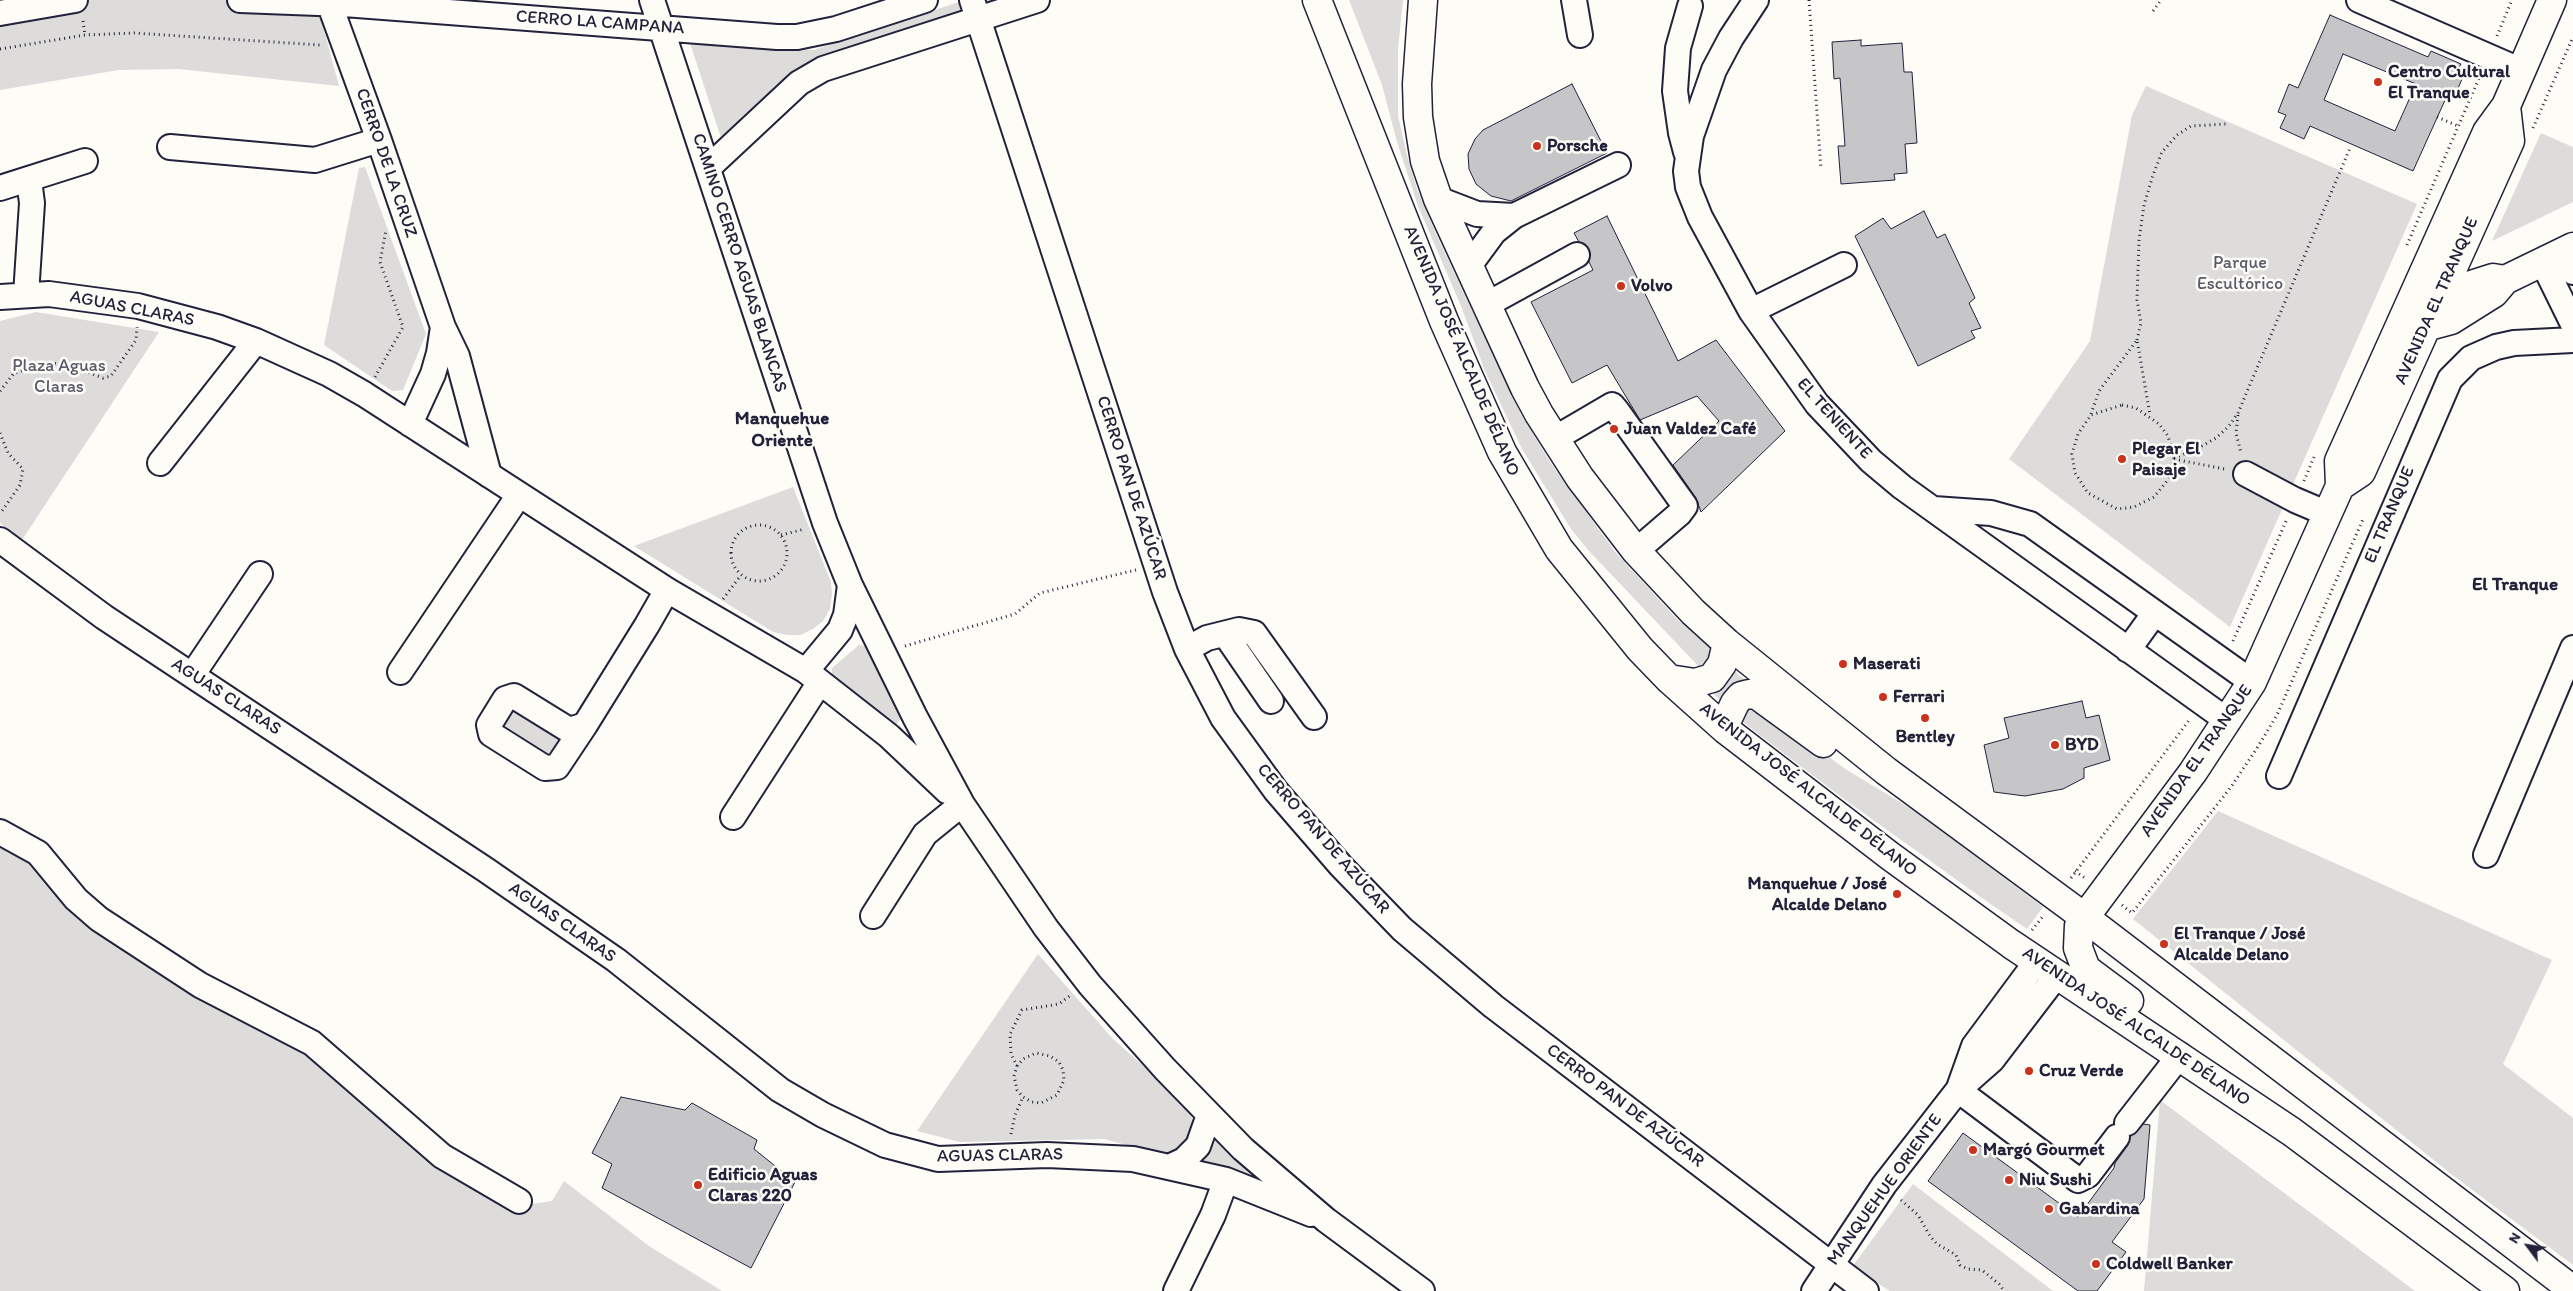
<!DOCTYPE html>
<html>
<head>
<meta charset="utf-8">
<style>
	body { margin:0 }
	#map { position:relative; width:2573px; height:1291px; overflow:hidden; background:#fdfcf7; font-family:Itim,sans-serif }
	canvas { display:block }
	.north { position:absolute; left:2503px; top:1221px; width:50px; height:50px; -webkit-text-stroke:4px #fdfcf7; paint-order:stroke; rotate:301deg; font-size:14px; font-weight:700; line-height:20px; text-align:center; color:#22223b }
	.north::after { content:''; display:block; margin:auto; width:18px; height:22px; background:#22223b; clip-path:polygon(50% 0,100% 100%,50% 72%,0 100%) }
</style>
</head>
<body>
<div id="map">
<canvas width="2573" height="1291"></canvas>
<div class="north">N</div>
</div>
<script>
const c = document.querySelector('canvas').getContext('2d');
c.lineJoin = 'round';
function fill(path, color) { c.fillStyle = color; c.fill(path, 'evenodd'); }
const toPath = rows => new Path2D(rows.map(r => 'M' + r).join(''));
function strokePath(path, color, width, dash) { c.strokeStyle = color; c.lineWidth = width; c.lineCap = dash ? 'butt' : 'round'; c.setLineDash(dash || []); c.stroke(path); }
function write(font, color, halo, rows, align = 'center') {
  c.font = font + ' Itim,sans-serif'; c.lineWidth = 5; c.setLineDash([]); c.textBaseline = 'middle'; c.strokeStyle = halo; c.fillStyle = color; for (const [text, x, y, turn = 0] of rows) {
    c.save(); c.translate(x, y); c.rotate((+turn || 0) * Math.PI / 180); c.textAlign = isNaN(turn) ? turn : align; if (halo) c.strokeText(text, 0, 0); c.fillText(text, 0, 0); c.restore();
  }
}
const green = toPath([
	[0,0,316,0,339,86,178,69,119,70,0,90],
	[965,0,999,0,818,58,800,70,722,141,690,43,814,50],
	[1349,0,1403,0,1398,48,1398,116,1408,159,1417,189,1436,234,1521,414,1550,462,1616,553,1677,619,1713,651,1712,665,1700,668,1589,551,1571,529,1522,449,1485,371,1461,306,1418,206,1397,142,1382,85],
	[2146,86,2417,204,2230,627,2009,459,2090,341,2132,115],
	[2541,133,2573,147,2573,202,2492,241],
	[365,167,426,334,403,390,392,391,324,345,359,168],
	[36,312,159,332,22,540,0,523,0,321],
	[793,487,831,582,832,595,830,609,823,621,813,629,801,635,787,635,773,632,634,546],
	[859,645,866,646,901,718,897,724,891,723,832,677,832,668],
	[1731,668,1746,681,1720,700,1706,686],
	[1754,703,1847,770,1918,813,2043,907,2027,929,1989,903,1844,799,1749,727,1740,719,1739,710],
	[507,705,565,735,553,762,496,729],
	[2218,811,2552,960,2503,1064,2573,1118,2573,1265,2451,1174,2133,919],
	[0,838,29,853,81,911,309,1048,518,1206,552,1201,564,1181,649,1246,722,1291,0,1291],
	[1038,954,1112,1038,1192,1109,1191,1137,1175,1158,1104,1139,960,1142,917,1131],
	[2160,1100,2415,1291,2144,1291],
	[1216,1139,1220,1141,1257,1176,1256,1179,1204,1163,1203,1159,1210,1154],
	[1913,1184,2053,1291,1890,1291,1852,1267]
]);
const building = toPath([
	[2330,15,2428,57,2431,51,2461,64,2458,69,2465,72,2453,100,2446,98,2413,171,2310,126,2304,139,2280,128,2286,115,2278,112,2289,84,2298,88,2330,15],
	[2343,54,2416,84,2395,131,2324,100,2343,54],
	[1861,40,1861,46,1902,43,1904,72,1912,72,1917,143,1905,144,1907,173,1894,174,1895,180,1841,184,1838,146,1845,146,1840,78,1834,79,1832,42,1861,40],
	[1572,84,1607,153,1511,201,1491,196,1476,184,1469,169,1468,154,1475,139,1483,130,1572,84],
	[1924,211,1937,238,1945,234,1975,298,1969,303,1981,328,1971,331,1975,338,1918,366,1855,236,1883,218,1891,229,1924,211],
	[1607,216,1678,361,1716,340,1785,431,1701,512,1696,498,1673,465,1719,421,1697,396,1640,420,1607,365,1572,383,1531,302,1593,270,1589,262,1589,249,1579,242,1574,233,1607,216],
	[2082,701,2086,718,2099,715,2110,760,2084,768,2084,778,2063,789,2025,796,1994,792,1984,745,2009,738,2004,718,2082,701],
	[621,1097,685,1110,692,1103,757,1140,754,1149,795,1182,751,1268,602,1188,612,1164,592,1153,621,1097],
	[2143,1124,2150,1125,2144,1199,2112,1242,2126,1252,2097,1291,2078,1291,1928,1181,1963,1133,2078,1217,2114,1168,2115,1163,2128,1145,2130,1136,2143,1124]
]);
const path = toPath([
	[1809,0,1821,169],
	[2153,11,2161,0],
	[83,21,85,35],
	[2497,36,2512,0],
	[0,49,85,35,134,33,320,45],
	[2437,117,2458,126],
	[2533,128,2573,37],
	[2407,245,2480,76],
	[2137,340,2141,323,2137,300,2139,240,2144,205,2153,175,2162,152,2177,135,2191,126,2226,124],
	[375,377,403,327,380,262,386,230],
	[0,391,14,373,52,363,74,367,103,378,111,376,136,340,137,327],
	[2122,405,2136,408,2159,424,2168,436,2174,458,2167,481,2154,497,2134,507,2117,509,2088,493,2075,473,2072,454,2078,434,2091,415,2122,405],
	[2091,414,2099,391,2137,340,2150,415],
	[2238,415,2236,433,2241,453],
	[0,433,8,453,23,469,20,485,0,514],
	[2174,458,2195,450,2216,438,2229,426,2238,413,2350,148],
	[2174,459,2224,469],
	[2304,481,2314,457],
	'731 553a28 28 0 1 1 56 0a28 28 0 1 1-56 0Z',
	[781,535,805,529],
	[723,599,741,575],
	[2233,641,2287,519],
	[905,646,1015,614,1040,593,1136,570],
	[2075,871,2085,878],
	[2071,878,2190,719],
	[2122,905,2132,913,2231,787,2257,748,2277,715,2364,517],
	[2032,930,2044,915],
	[1017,1066,1023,1059,1036,1053,1050,1056,1059,1062,1063,1070,1064,1080,1057,1095,1041,1103,1032,1102,1023,1097,1017,1090,1014,1076,1017,1066,1011,1054,1010,1034,1022,1010,1059,1004,1071,995],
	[1011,1134,1015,1115,1023,1097],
	[1901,1200,1918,1215,1930,1236,1937,1244,1956,1255,1960,1265,1968,1269,1982,1270,1999,1284,2004,1291]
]);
const minor = toPath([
	[240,0,344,4,777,37,797,37,836,29,925,0],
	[328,0,379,140,443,327,457,356,489,475],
	[652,0,825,523,850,585,915,717,962,804,1046,928,1090,985,1165,1069,1243,1149,1326,1220,1422,1291],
	[972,0,1165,592,1187,649,1223,718,1276,791,1341,866,1402,929,1493,1006,1866,1291],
	[1574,0,1580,35],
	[1756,0,1731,38,1714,70,1691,136,1686,171,1688,187,1700,217,1751,311,1817,404,1871,461,1902,487,2228,721],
	[2359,0,2522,71],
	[0,13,75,0],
	[170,147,315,160,379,140],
	[1686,152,1681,133,1675,91,1678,48,1690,6],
	[708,168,799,83,823,69,1037,0],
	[0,188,85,161],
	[1438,199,1477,214,1514,216],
	[2564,252,2573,272],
	[2543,263,2573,324],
	[1469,266,1494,232,1514,216,1618,165],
	[26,295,32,203,29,180],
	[0,297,49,294,138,306,217,327,256,341,329,374,364,394,667,590,806,671,889,736,947,791],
	[1486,305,1577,255],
	[1751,311,1844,265],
	[410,424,433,374,439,353,443,327],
	[1554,439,1612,405,1617,411,1685,506,1679,514,1636,551],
	[160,463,256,341],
	[2246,474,2295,500,2328,514],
	[1934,509,1991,513,2030,524,2252,682],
	[0,540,104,617,486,870,616,960,780,1090,823,1115,885,1145,938,1159,1047,1155,1133,1159,1226,1180,1311,1214],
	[1225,634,1271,701],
	[1187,649,1207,638,1239,630,1254,633,1314,717],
	[2128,650,2154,614],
	[806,671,840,630,846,615,850,585],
	[400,672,519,495],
	[193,674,260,574],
	[585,725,569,730,514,696,505,699,489,725,491,734,545,768,557,767,585,725,647,625,667,590],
	[2279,776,2450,379,2471,358,2496,347,2514,343,2573,340],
	[733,817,820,682],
	[0,832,38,853,76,899,99,919,200,985,312,1043,442,1156,519,1201],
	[2486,855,2573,648],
	[873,916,925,834,962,804],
	[1959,1088,1974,1046,2037,961],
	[1958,1090,2078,1180,2088,1175,2117,1137],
	[2127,1123,2180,1055],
	[1169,1167,1184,1160,1198,1146,1209,1115],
	[1176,1291,1213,1215,1226,1180],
	[1814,1291,1884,1185,1958,1090,1992,1060,2057,975]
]);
const major = toPath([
	[1317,0,1444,321,1502,452,1559,549,1640,649,1669,679,1726,730,1890,856,2011,944,2292,1132,2505,1291],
	[1423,0,1417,84,1418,117,1425,161,1438,199,1525,388,1539,414,1580,478,1636,551,1693,612,1727,643,1886,771,2084,917,2573,1290],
	[2427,299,2493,278,2505,280],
	[2412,322,2425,327,2451,320,2494,293,2505,280,2573,247],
	[2340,486,2361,472,2510,141,2506,106],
	[1669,679,1695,683,1712,678,1722,664,1727,643],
	[1726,730,1727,720,1735,703,1741,696,1749,694,1757,695,1823,743],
	[2129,1001,2086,969,2078,948,2079,925,2193,772,2252,682,2340,486,2339,461,2487,132,2506,106,2552,0]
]);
const markers = [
	[2378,82,5,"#c8321e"],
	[1537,146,5,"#c8321e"],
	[1621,286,5,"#c8321e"],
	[1614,429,5,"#c8321e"],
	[2122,459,5,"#c8321e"],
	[1843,664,5,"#c8321e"],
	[1883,697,5,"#c8321e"],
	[1925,718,5,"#c8321e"],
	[2055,745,5,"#c8321e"],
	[1897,894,5,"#c8321e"],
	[2164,944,5,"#c8321e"],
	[2029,1071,5,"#c8321e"],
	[1973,1150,5,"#c8321e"],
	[2009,1180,5,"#c8321e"],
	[698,1185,5,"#c8321e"],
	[2049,1209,5,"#c8321e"],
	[2096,1264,5,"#c8321e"]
];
const streetNames = [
	["CERRO LA CAMPANA",600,23,4],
	["CERRO DE LA CRUZ",386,163,71],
	["CAMINO CERRO AGUAS BLANCAS",739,263,72],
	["AVENIDA EL TRANQUE",2437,301,-66],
	["AGUAS CLARAS",132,309,11],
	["AVENIDA JOSÉ ALCALDE DÉLANO",1461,351,67],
	["EL TENIENTE",1834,419,48],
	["CERRO PAN DE AZÚCAR",1131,488,72],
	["EL TRANQUE",2390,515,-67],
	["AGUAS CLARAS",226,697,33],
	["AVENIDA EL TRANQUE",2197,761,-55],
	["AVENIDA JOSÉ ALCALDE DÉLANO",1808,790,38],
	["CERRO PAN DE AZÚCAR",1323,839,49],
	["AGUAS CLARAS",562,923,35],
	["AVENIDA JOSÉ ALCALDE DÉLANO",2136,1027,34],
	["CERRO PAN DE AZÚCAR",1625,1106,37],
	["AGUAS CLARAS",1000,1156,-1],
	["MANQUEHUE ORIENTE",1885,1190,-54]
];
const poiNames = [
	["Centro Cultural",2388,72],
	["El Tranque",2388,93],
	["Porsche",1547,146],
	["Volvo",1631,286],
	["Juan Valdez Café",1624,429],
	["Plegar El",2132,449],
	["Paisaje",2132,470],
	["Maserati",1853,664],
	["Ferrari",1893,697],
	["Bentley",1925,737,"center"],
	["BYD",2065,745],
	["Manquehue / José",1887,884,"right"],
	["Alcalde Delano",1887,905,"right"],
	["El Tranque / José",2174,934],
	["Alcalde Delano",2174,955],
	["Cruz Verde",2039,1071],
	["Margó Gourmet",1983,1150],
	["Edificio Aguas",708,1175],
	["Claras 220",708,1196],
	["Niu Sushi",2019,1180],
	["Gabardina",2059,1209],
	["Coldwell Banker",2106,1264]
];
const parkNames = [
	["Parque",2240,263],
	["Escultórico",2240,284],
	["Plaza Aguas",59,366],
	["Claras",59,387]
];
const neighbourhoodNames = [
	["Manquehue",782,419],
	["Oriente",782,441],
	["El Tranque",2515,585]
];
fill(green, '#dddcdb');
fill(building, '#c6c6c8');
strokePath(building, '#22223b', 1);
strokePath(minor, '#22223b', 28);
strokePath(major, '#22223b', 31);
strokePath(path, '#22223b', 3, [1, 4]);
strokePath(minor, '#fdfcf7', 24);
strokePath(major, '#fdfcf7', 28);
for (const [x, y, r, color] of markers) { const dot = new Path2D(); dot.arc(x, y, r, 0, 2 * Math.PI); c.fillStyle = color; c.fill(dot); strokePath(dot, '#fdfcf7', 2); }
write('18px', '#22223b', '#fdfcf7', streetNames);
write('bold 18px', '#22223b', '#fdfcf7', poiNames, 'left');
write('18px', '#5a5a6b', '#fdfcf7', parkNames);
write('bold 19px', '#22223b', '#fdfcf7', neighbourhoodNames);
</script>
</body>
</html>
